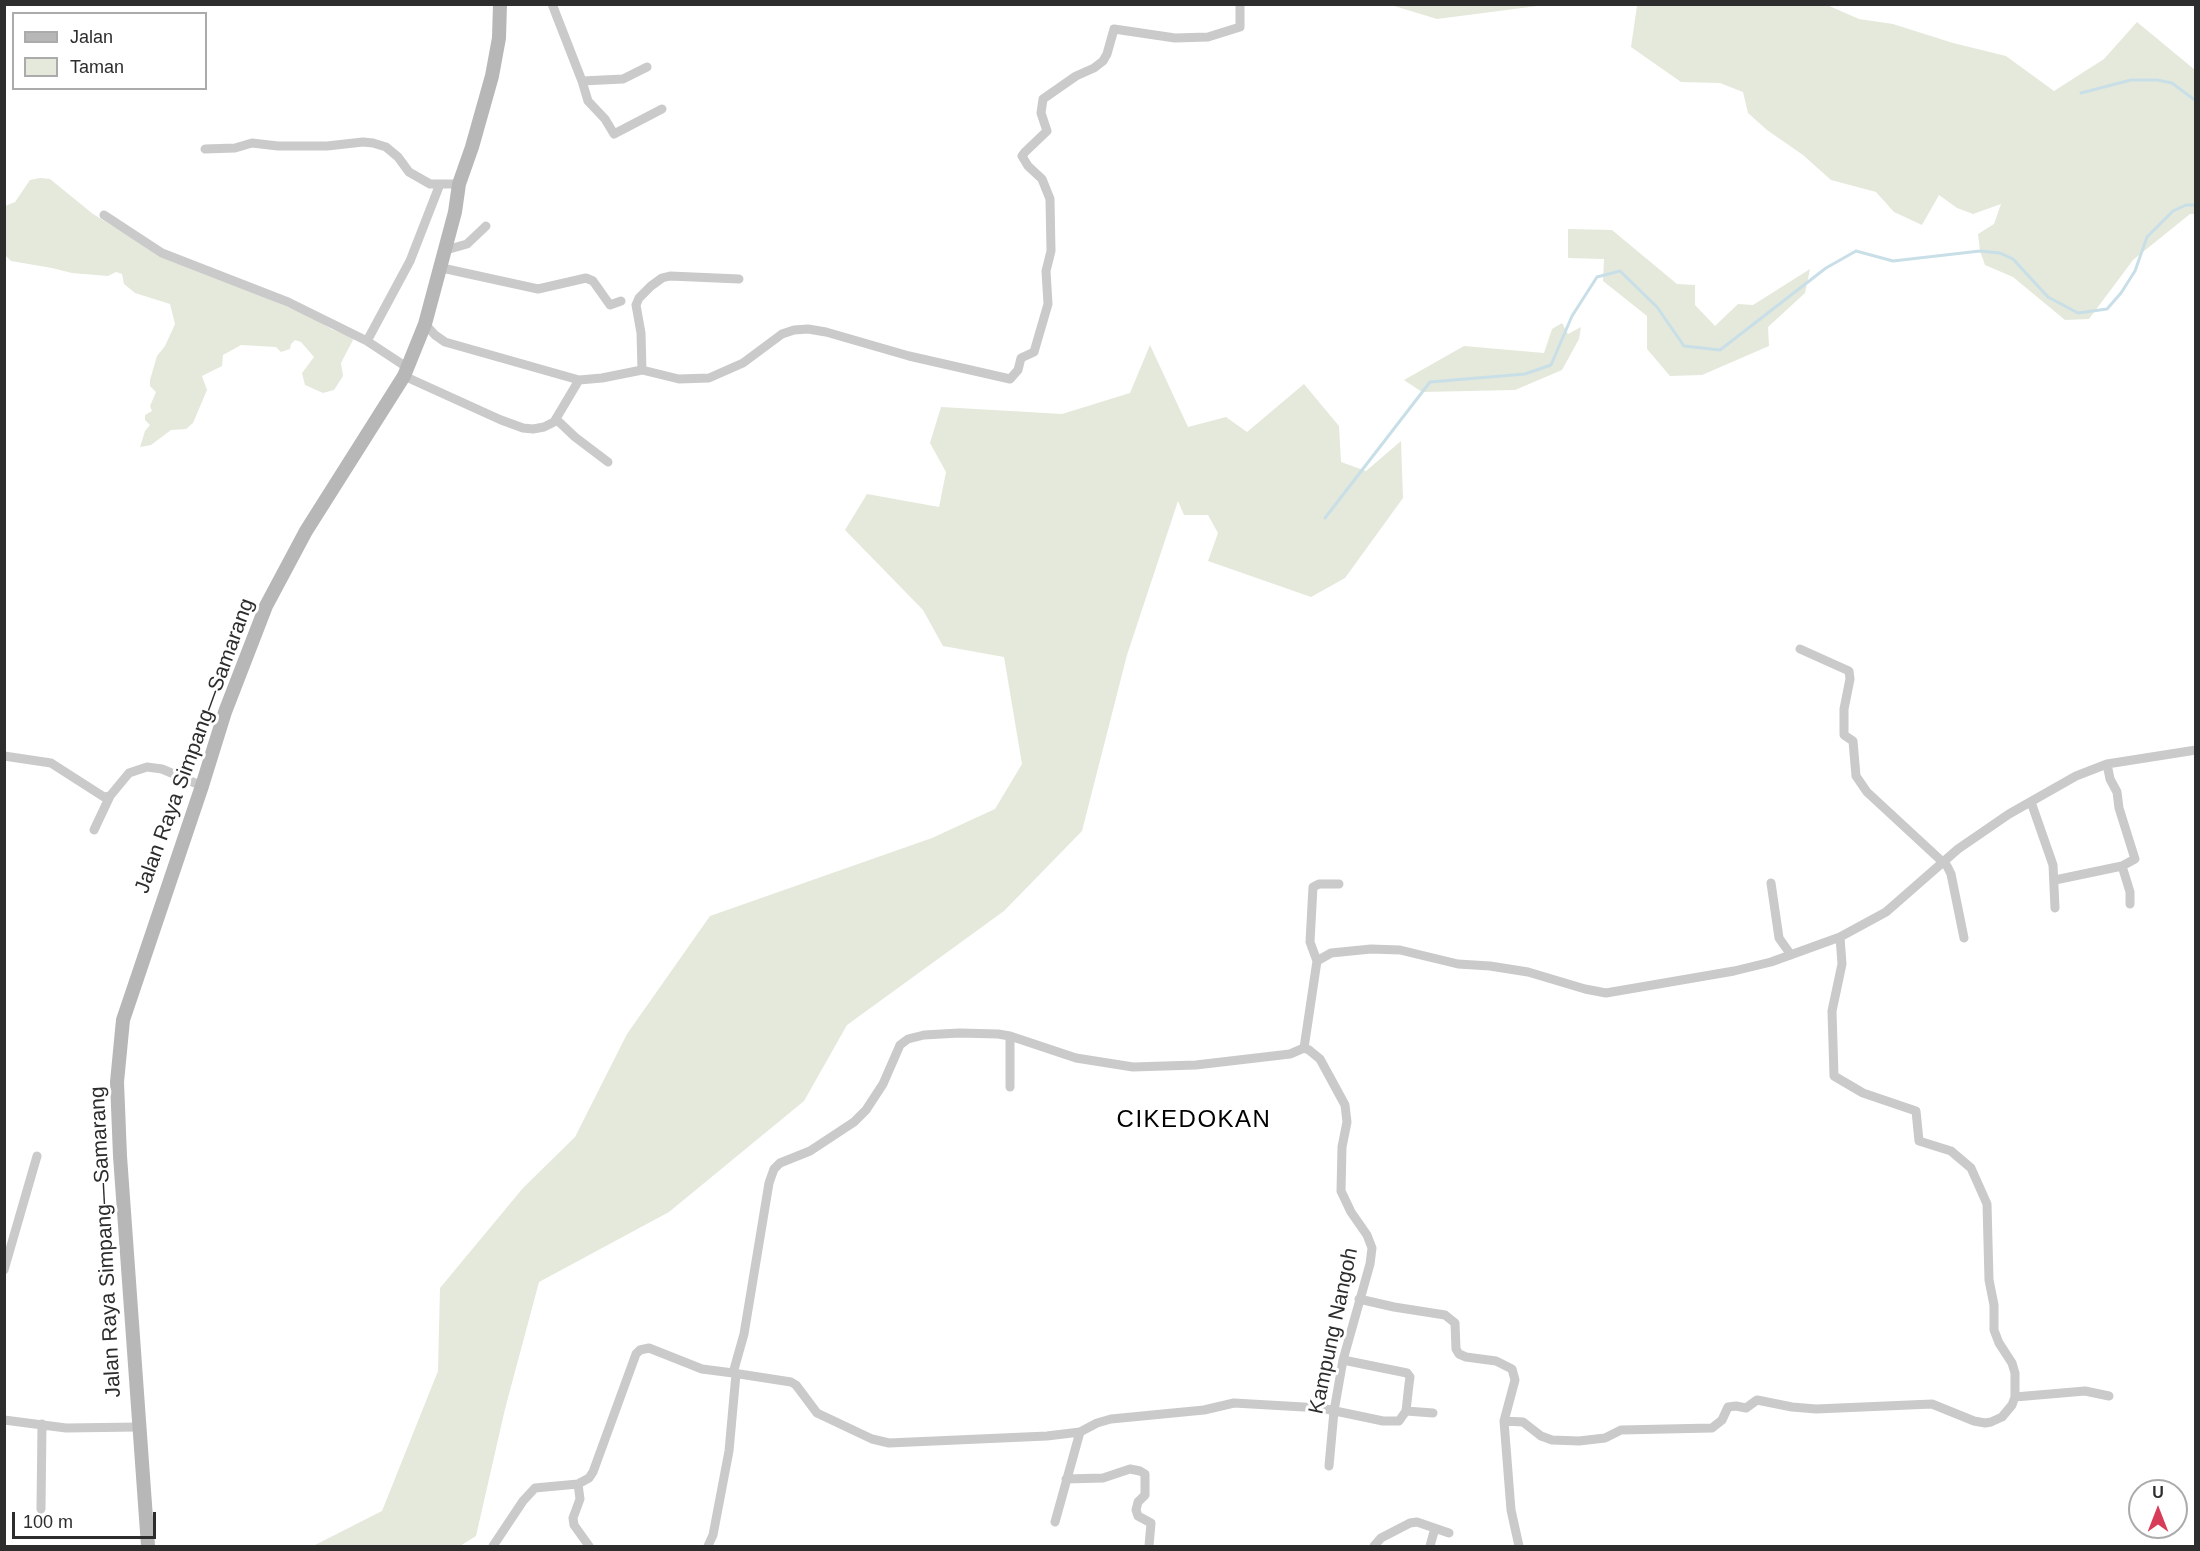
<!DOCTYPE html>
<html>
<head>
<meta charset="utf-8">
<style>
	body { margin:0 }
	#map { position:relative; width:2200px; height:1551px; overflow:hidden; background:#fff; font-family:Helvetica,sans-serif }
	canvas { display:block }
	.frame { position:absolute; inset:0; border:6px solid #2d2d2d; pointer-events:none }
	.legend { position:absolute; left:12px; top:12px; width:195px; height:78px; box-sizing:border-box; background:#fff; border:2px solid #ababab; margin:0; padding:8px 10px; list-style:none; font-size:18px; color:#2d2d2d }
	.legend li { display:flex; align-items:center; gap:12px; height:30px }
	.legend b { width:30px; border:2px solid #ababab }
	.north { position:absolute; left:2128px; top:1479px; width:60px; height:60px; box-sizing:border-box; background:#fff; border:2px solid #ababab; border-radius:50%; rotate:0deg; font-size:16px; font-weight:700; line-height:24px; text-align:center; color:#2d2d2d }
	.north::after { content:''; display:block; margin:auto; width:21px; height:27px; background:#d73c59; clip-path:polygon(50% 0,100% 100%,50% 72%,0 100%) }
	.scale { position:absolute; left:12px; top:1512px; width:144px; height:27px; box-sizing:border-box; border:3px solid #2d2d2d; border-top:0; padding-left:8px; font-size:18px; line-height:21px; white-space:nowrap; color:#2d2d2d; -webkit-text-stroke:4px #fff; paint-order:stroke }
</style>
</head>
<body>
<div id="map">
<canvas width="2200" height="1551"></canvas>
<div class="frame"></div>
<ul class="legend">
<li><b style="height:8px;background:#b7b7b7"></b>Jalan</li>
<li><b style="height:16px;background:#e4e9db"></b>Taman</li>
</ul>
<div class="north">U</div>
<div class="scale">100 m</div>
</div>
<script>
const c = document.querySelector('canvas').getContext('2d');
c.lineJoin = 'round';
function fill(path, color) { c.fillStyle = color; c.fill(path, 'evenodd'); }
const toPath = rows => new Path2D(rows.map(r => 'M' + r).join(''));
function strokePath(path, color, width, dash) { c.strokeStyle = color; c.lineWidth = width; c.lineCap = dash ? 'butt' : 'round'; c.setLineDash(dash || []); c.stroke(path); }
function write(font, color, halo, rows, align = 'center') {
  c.font = font + ' Helvetica,sans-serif'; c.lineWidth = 6; c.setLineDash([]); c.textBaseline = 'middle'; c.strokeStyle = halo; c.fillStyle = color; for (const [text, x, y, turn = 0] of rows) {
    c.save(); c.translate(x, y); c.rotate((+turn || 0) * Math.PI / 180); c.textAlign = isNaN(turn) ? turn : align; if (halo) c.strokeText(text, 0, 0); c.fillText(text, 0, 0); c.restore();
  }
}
const green = toPath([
	[1643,4,1827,5,1859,19,1893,24,1953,43,2006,56,2054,91,2104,59,2137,22,2195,70,2195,214,2190,214,2133,260,2089,319,2065,320,2013,277,1985,265,1980,251,1978,234,1994,224,2001,204,1973,214,1957,208,1939,195,1922,225,1894,212,1876,192,1831,180,1803,155,1767,130,1748,113,1743,92,1720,83,1681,82,1631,47,1637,6],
	[1391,5,1545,5,1437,19],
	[40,178,50,179,93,214,168,260,216,277,314,318,331,329,354,338,341,363,343,376,334,390,323,393,305,385,302,373,314,357,301,342,295,340,291,344,290,349,281,352,276,347,241,345,223,355,222,366,202,376,207,390,193,423,186,429,171,430,151,445,140,447,145,431,150,425,145,420,145,415,152,411,150,406,156,392,150,386,150,380,157,356,165,346,175,324,170,304,135,293,124,284,122,274,116,272,108,276,72,273,52,268,11,261,5,255,5,206,15,202,30,180],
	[1568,229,1612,230,1677,284,1695,285,1695,305,1715,326,1738,304,1753,305,1810,269,1805,293,1768,327,1769,346,1702,375,1670,376,1647,349,1647,316,1603,281,1604,259,1568,258],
	[1562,323,1568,334,1581,327,1579,339,1562,370,1515,390,1422,392,1404,380,1464,346,1544,353,1552,329],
	[1150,345,1188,427,1226,417,1247,432,1304,384,1339,426,1341,462,1366,471,1401,441,1403,498,1345,578,1311,597,1208,561,1218,533,1208,515,1184,515,1178,501,1127,655,1082,831,1004,911,847,1025,804,1101,669,1212,539,1282,505,1409,476,1536,460,1546,313,1546,382,1511,438,1371,440,1288,523,1188,575,1137,627,1034,710,916,932,838,995,809,1022,764,1004,657,943,646,923,610,845,530,867,494,939,507,946,472,930,443,941,407,1062,414,1130,393]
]);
const stream = toPath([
	[2081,93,2131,80,2157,80,2172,83,2196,101],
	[1325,518,1430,382,1525,374,1551,365,1572,316,1597,277,1620,271,1657,307,1684,346,1720,350,1826,268,1856,251,1893,261,1980,251,2000,253,2013,259,2048,297,2078,313,2107,309,2121,293,2135,271,2147,237,2173,211,2186,205,2196,205]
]);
const street = toPath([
	[552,4,582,81,623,79,647,67],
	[582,81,588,101,605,119,614,134,662,109],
	[205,149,235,148,252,143,278,146,327,146,363,142,373,143,386,147,398,157,409,172,430,184,459,184],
	[104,215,162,253,288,302,367,341,408,368],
	[446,250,467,244,486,226],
	[442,268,538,289,586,278,593,281,610,305,621,301],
	[425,324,435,335,445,342,579,380],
	[367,341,410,261,440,184],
	[642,370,641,333,636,305,639,298,651,286,662,278,670,276,739,279],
	[404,376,501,420,523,428,533,429,544,427,554,422,579,380,602,378,642,370,679,379,709,378,743,363,782,334,794,330,808,329,826,332,909,356,1010,379,1018,370,1021,358,1034,352,1048,304,1046,271,1051,251,1050,199,1042,179,1028,166,1022,156,1025,152,1047,131,1041,113,1043,99,1076,76,1094,68,1103,61,1107,54,1114,29,1175,38,1208,37,1240,27,1240,4],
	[557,420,575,437,608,462],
	[1800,649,1849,671,1850,679,1844,709,1844,735,1853,741,1856,776,1867,792,1947,866,1951,874,1964,938],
	[4,756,51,763,104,797,110,796,129,773,147,767,162,769,202,786],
	[2031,802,2053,865,2055,908],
	[94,830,110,796],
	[2122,866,2130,892,2130,904],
	[2055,880,2122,866,2135,859,2119,808,2117,792,2110,779,2107,764],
	[1771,883,1779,938,1791,955],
	[1317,961,1310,942,1313,887,1319,884,1339,884],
	[1304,1048,1309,1050,1320,1059,1345,1105,1347,1122,1342,1147,1341,1191,1351,1212,1367,1235,1372,1248,1370,1264,1343,1360,1334,1411,1329,1466],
	[1010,1087,1010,1036],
	[4,1270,37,1156],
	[1359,1299,1394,1307,1445,1315,1455,1323,1456,1349,1459,1354,1466,1357,1496,1361,1512,1369,1515,1380,1504,1421,1511,1510,1519,1546],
	[1343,1360,1407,1373,1410,1377,1409,1384,1406,1411],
	[733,1373,791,1382,796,1385,817,1413,872,1439,889,1443,1047,1436,1080,1432,1097,1423,1111,1419,1204,1410,1234,1403,1321,1408,1383,1421,1399,1421,1406,1411,1433,1413],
	[2015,1397,2085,1391,2109,1396],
	[4,1420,66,1428,139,1427],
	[1504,1421,1523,1422,1541,1436,1552,1440,1579,1441,1605,1438,1621,1430,1712,1428,1722,1420,1728,1407,1736,1406,1746,1408,1757,1400,1792,1407,1816,1409,1932,1404,1974,1421,1985,1423,1991,1422,2002,1417,2012,1405,2015,1397,2015,1373,2012,1363,1999,1343,1994,1330,1994,1305,1989,1280,1987,1204,1971,1168,1951,1151,1919,1141,1916,1111,1863,1093,1834,1076,1832,1011,1842,964,1840,937],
	[1066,1479,1103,1478,1130,1469,1140,1471,1145,1474,1145,1495,1138,1502,1136,1510,1138,1516,1151,1523,1149,1546],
	[578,1484,580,1499,573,1518,574,1525,589,1546],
	[41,1509,42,1424],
	[1055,1522,1080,1432],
	[493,1546,523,1501,535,1488,578,1484,589,1478,593,1472,636,1354,640,1350,649,1348,702,1369,733,1373,744,1334,769,1183,774,1169,780,1163,810,1151,854,1122,866,1110,883,1084,900,1045,908,1039,924,1035,959,1033,998,1034,1010,1036,1076,1058,1133,1067,1196,1065,1290,1054,1304,1048,1317,961,1331,953,1371,949,1400,950,1458,964,1490,966,1528,972,1585,989,1606,993,1734,971,1771,962,1840,937,1886,912,1958,849,2009,814,2076,776,2107,764,2196,750],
	[708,1546,713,1535,729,1451,736,1374],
	[1374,1546,1381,1538,1410,1523,1417,1522,1449,1533],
	[1430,1546,1435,1528]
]);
const secondary = toPath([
	[148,1546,120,1156,117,1082,123,1020,202,786,225,712,266,606,306,531,404,376,425,324,455,212,459,184,472,147,492,76,499,38,500,4]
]);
const streetNames = [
	["Jalan Raya Simpang—Samarang",195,746,-70],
	["Jalan Raya Simpang—Samarang",106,1242,-93],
	["Kampung Nangoh",1334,1331,-78]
];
const quarterNames = [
	["CIKEDOKAN",1194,1120]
];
fill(green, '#e4e9db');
strokePath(stream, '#c9dfe8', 3);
strokePath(street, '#cacaca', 9);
strokePath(secondary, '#b7b7b7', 14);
write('21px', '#2d2d2d', '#fff', streetNames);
c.letterSpacing = '1.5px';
write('24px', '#000', '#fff', quarterNames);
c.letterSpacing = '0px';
</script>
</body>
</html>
